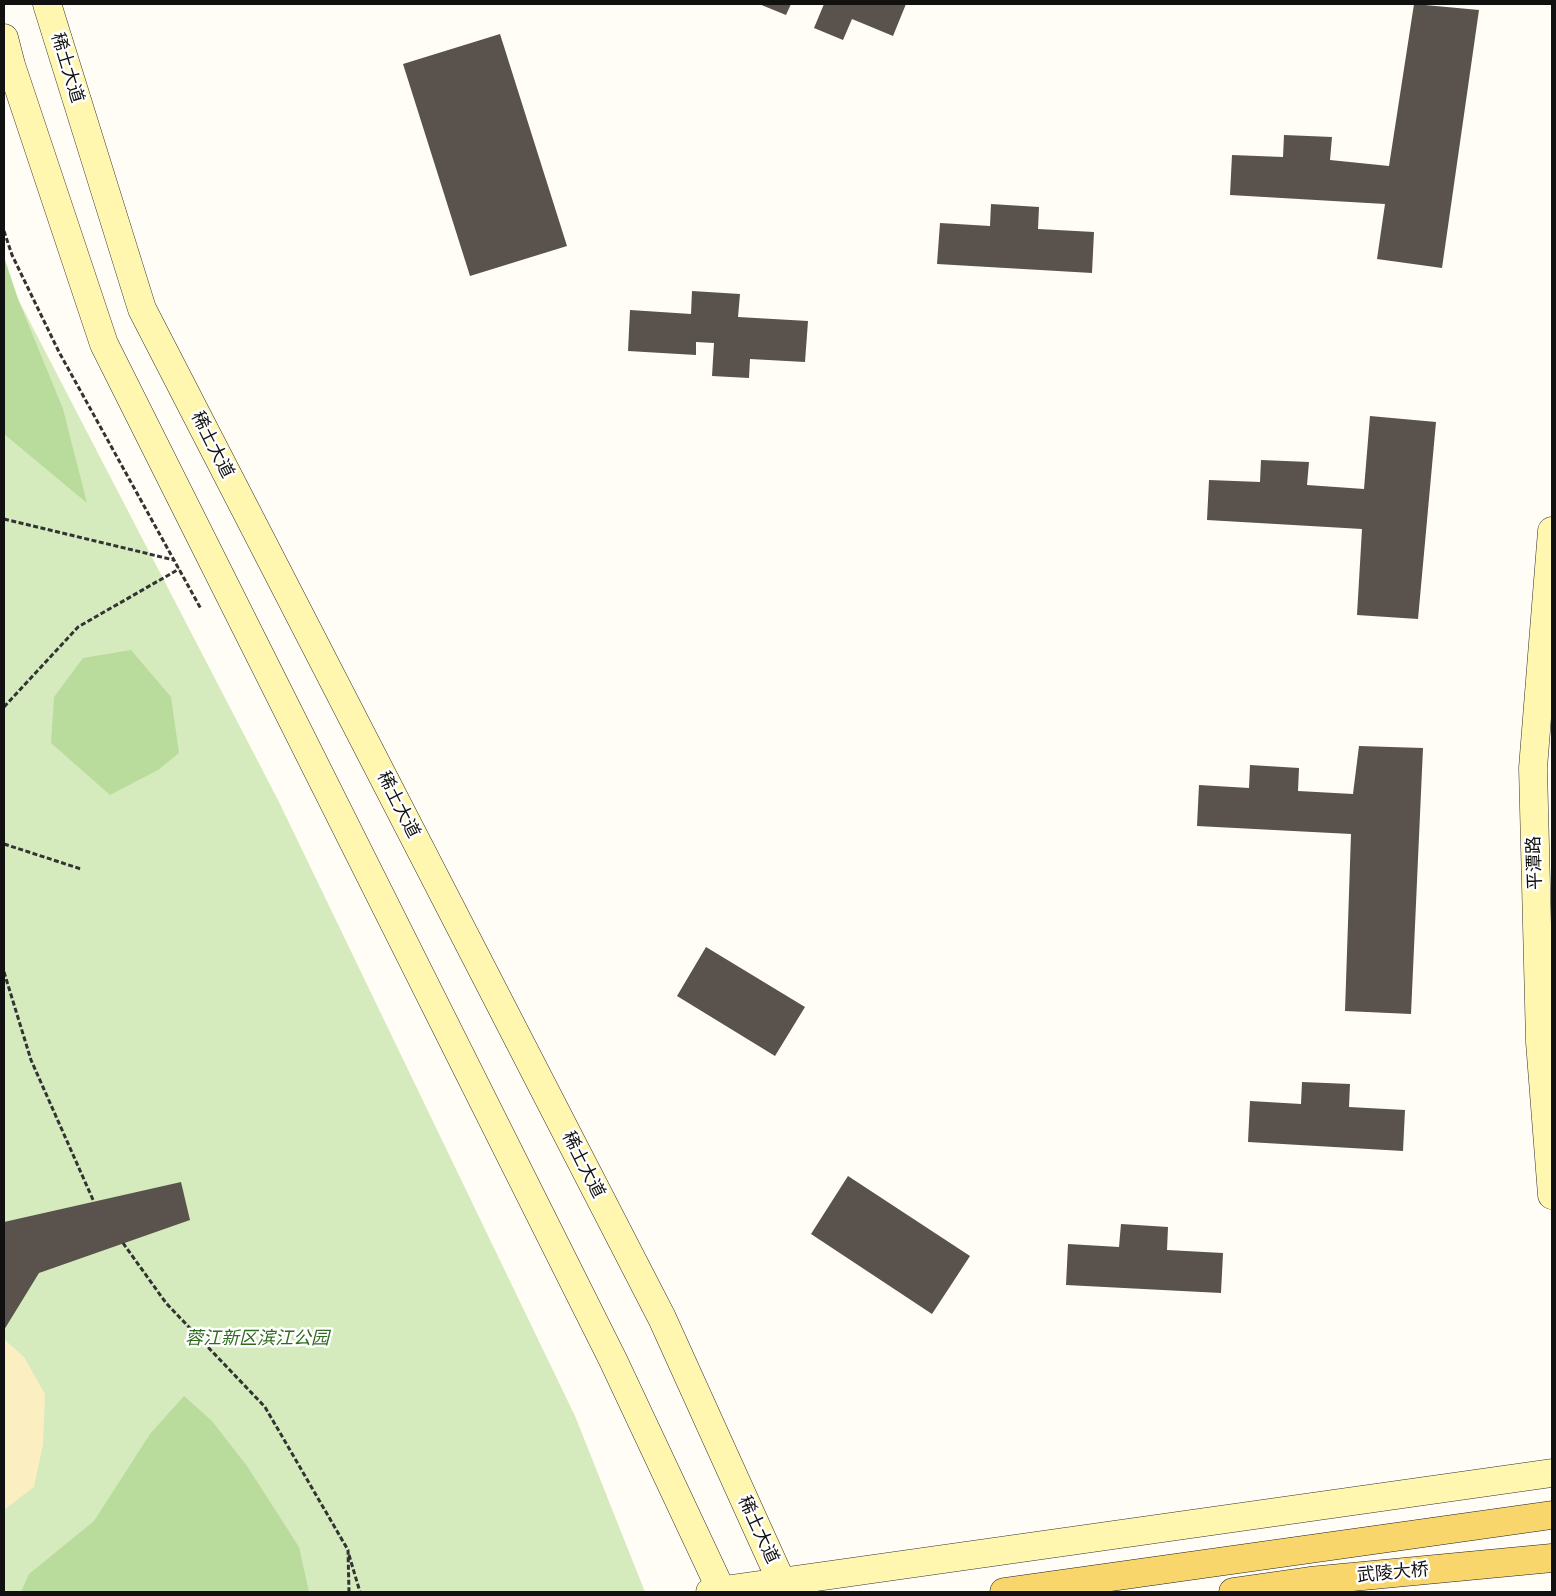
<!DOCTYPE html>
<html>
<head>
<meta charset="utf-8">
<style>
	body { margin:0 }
	#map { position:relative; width:1556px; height:1596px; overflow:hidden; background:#fffdf5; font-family:"Libre Baskerville",serif }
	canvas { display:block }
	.frame { position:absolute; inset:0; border:5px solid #111; pointer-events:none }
</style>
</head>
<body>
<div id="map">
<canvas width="1556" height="1596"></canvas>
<div class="frame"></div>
</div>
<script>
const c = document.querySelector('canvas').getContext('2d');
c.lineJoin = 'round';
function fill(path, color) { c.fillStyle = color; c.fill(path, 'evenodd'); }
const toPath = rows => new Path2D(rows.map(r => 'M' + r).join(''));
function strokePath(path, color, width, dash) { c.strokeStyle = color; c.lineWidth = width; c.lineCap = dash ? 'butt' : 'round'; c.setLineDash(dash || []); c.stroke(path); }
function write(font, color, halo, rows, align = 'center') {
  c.font = font + ' "Libre Baskerville","Noto Sans SC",serif'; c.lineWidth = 5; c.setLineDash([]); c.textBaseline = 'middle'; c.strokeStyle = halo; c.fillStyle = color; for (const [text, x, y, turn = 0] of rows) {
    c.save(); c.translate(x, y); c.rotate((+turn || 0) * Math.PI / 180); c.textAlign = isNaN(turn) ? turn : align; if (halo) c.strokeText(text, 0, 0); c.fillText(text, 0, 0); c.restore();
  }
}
const green = toPath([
	[4,257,18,299,279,802,575,1416,645,1592,4,1592]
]);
const forest = toPath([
	[4,257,18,299,63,409,87,503,4,434],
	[131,650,171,697,179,753,158,770,110,795,51,743,54,697,83,658],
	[184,1396,212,1421,247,1466,299,1547,309,1592,21,1592,29,1574,94,1521,150,1434]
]);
const sand = toPath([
	[4,1339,24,1357,45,1394,43,1445,34,1487,4,1510]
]);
const building = toPath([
	[759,4,791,4,786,15],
	[824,4,906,4,893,36,852,19,843,40,814,28],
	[1414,4,1479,10,1442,268,1377,259,1385,204,1230,195,1232,155,1283,157,1284,135,1332,137,1330,160,1389,166],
	[500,34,567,246,470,276,403,64],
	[991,204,1039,207,1038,229,1094,232,1092,273,937,264,940,223,990,226],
	[692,291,740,294,738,317,808,321,805,362,750,359,749,378,712,376,714,343,696,342,696,355,628,351,630,310,691,314],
	[1370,416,1436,422,1418,619,1357,615,1362,529,1207,520,1209,480,1260,482,1261,460,1309,462,1307,485,1364,489],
	[1359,746,1423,748,1411,1014,1345,1011,1351,834,1197,826,1199,785,1249,788,1250,765,1299,768,1298,791,1353,794],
	[706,947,805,1007,775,1056,677,996],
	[1302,1082,1350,1084,1349,1107,1405,1110,1403,1151,1248,1142,1250,1101,1301,1104],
	[848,1176,970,1256,932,1314,811,1234],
	[181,1182,190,1220,39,1273,4,1330,4,1222],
	[1121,1224,1168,1227,1167,1250,1223,1253,1221,1293,1066,1285,1068,1244,1119,1247]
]);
const path = toPath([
	[4,231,12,255,59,352,201,609],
	[4,519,174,560],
	[4,707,78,627,179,569],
	[4,844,81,869],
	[4,972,31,1060,94,1202],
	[123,1243,166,1303,265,1407,348,1550,349,1592],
	[349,1555,360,1592]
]);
const secondary = toPath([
	[47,4,142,309,662,1318,782,1583,785,1592],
	[4,38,11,65,104,344,613,1360,722,1592],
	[1552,531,1533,768,1540,1042,1552,1195],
	[710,1592,1552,1473]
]);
const primary = toPath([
	[1004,1592,1552,1515],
	[1233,1592,1310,1581,1552,1558]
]);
const streetNames = [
	["稀土大道",67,68,73],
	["稀土大道",212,445,63],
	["稀土大道",398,805,63],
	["平潭路",1535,863,-92],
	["稀土大道",583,1165,63],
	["稀土大道",758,1530,65],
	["武陵大桥",1393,1573,-5]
];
const parkNames = [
	["蓉江新区滨江公园",257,1339]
];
fill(green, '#d5ebbd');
fill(forest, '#b9dc9c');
fill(sand, '#fbeec1');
fill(building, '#5a524d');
strokePath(secondary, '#333', 29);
strokePath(primary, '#222', 29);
strokePath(path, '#333', 3, [5, 2.5]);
strokePath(secondary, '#fff6b0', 28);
strokePath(primary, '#f9d66b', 28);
write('18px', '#111', '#fff', streetNames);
write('italic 18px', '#2f6b1f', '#fff', parkNames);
</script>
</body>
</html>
